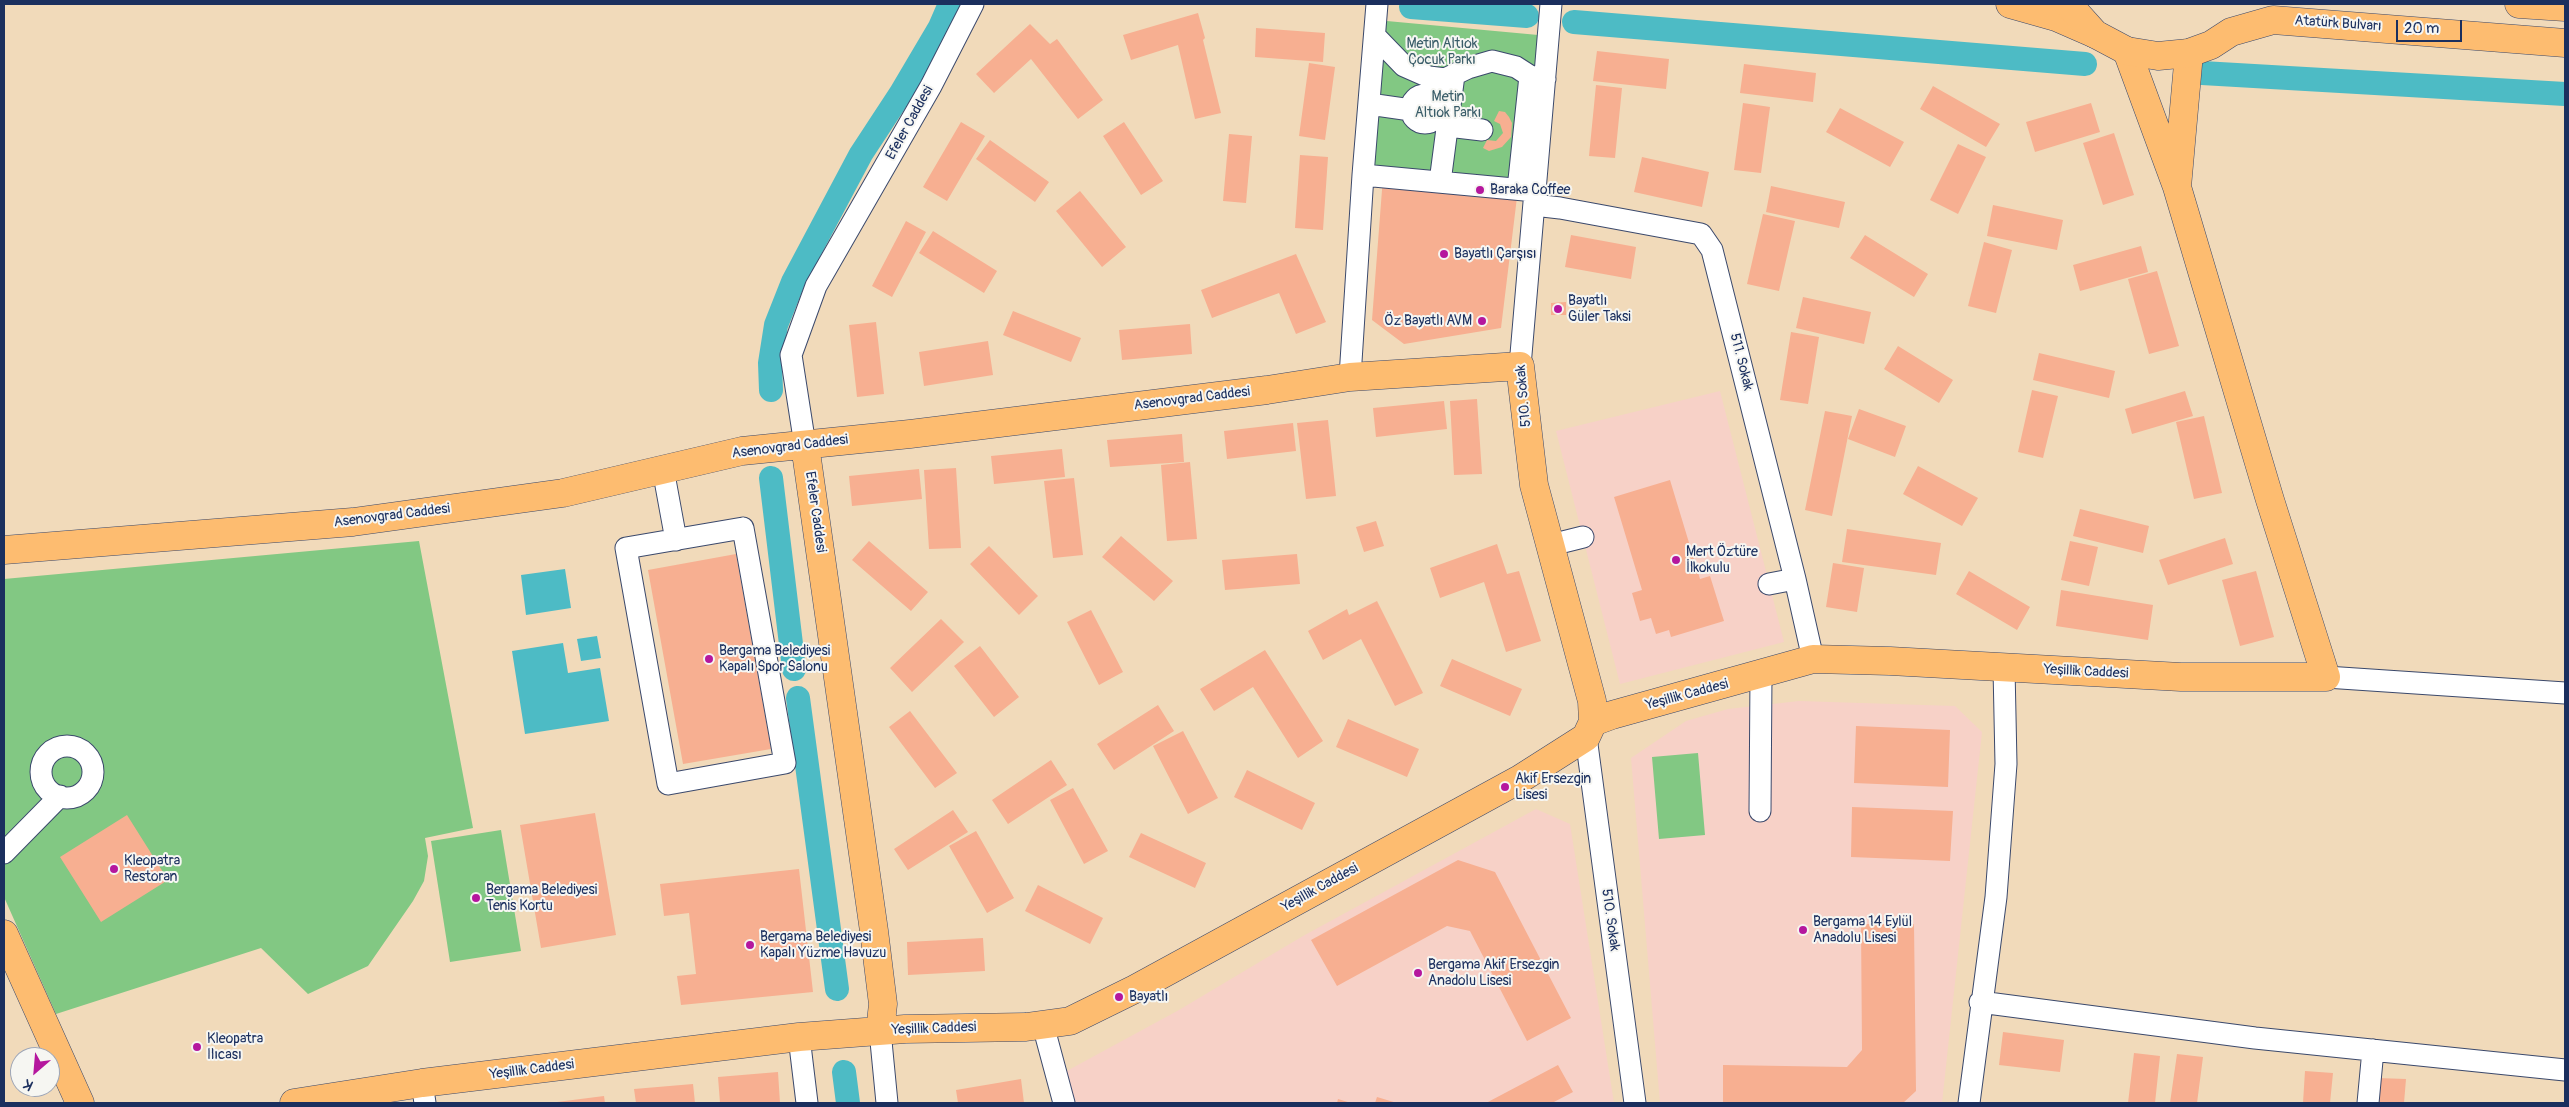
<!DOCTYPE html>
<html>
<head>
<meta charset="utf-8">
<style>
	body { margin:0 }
	#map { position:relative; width:2569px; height:1107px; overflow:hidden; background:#f1daba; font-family:Pangolin,sans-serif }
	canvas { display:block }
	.frame { position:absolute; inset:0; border:5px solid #1b2f5e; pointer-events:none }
	.north { position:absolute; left:10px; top:1047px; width:50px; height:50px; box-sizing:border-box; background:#f6f6f2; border:1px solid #9ea6b7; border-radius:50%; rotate:207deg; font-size:14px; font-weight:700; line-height:20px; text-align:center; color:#1b2f5e }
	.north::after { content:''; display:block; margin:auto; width:18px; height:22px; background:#b5179e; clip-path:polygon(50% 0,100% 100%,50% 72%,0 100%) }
	.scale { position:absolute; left:2396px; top:20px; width:66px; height:22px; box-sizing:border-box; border:2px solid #1b2f5e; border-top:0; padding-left:6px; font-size:15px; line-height:18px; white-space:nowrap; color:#1b2f5e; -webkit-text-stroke:4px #f6f6f2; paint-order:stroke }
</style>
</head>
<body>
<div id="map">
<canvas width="2569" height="1107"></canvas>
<div class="frame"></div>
<div class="north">K</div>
<div class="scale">20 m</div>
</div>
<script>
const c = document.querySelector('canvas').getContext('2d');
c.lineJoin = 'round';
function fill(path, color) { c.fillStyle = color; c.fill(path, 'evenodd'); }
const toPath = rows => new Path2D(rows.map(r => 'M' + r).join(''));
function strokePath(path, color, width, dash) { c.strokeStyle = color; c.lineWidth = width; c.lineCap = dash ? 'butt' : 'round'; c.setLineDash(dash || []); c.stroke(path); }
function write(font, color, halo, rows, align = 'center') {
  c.font = font + ' Pangolin,sans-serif'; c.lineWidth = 4; c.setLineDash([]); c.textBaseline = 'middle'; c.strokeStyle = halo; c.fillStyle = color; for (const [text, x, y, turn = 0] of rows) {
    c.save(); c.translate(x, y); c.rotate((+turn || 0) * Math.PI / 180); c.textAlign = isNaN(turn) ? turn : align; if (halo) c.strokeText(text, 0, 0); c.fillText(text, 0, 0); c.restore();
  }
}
const built = toPath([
	[1720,391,1784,642,1620,684,1556,431],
	[1799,701,1955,706,1982,732,1942,1103,1660,1103,1631,758,1686,721,1728,709],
	[1536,809,1570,824,1614,1103,1072,1103,1063,1073,1179,1010,1303,936]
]);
const green = toPath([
	[1376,20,1549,36,1535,191,1363,175],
	[419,541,473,828,425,838,428,856,424,881,413,901,368,966,308,994,261,948,56,1014,4,897,4,579],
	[1698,753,1705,835,1659,839,1652,757],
	[501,830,521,951,450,962,431,841]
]);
const water = toPath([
	[565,569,571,608,526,615,521,575],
	[597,636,601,658,581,661,577,639],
	[563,643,568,673,600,668,609,721,525,734,512,651]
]);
const canal = toPath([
	[1411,7,1527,16],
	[1574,22,2085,64],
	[2202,73,2565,94],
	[771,390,770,363,776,325,793,282,861,154,901,93,940,27,950,4],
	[771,478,794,669],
	[798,698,837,989],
	[844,1072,848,1103]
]);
const building = toPath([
	[1198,13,1205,38,1203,40,1221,113,1195,119,1178,45,1131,60,1123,35],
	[1030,24,1050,44,1057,39,1103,100,1078,119,1031,59,994,93,976,74],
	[1256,28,1325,33,1323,62,1255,57],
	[1597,51,1669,59,1666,89,1593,81],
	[1309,63,1335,67,1325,140,1299,136],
	[1744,64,1816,73,1813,102,1740,93],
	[1596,85,1622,88,1615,158,1589,156],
	[1933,86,2000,124,1986,147,1920,109],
	[1743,103,1770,107,1761,173,1734,170],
	[2091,103,2100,132,2035,152,2026,122],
	[1840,108,1904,142,1890,167,1826,132],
	[1499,111,1505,112,1509,117,1512,123,1511,137,1502,147,1489,151,1483,148,1487,140,1496,141,1503,133,1500,124,1494,121],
	[961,122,985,136,947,201,923,187],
	[1124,122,1163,181,1141,195,1103,136],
	[2114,133,2134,195,2103,205,2083,143],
	[1229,134,1252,136,1246,203,1223,201],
	[990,140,1049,182,1035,202,976,159],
	[1958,144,1986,157,1958,214,1930,200],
	[1300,155,1328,157,1323,230,1295,228],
	[1642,157,1709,172,1702,207,1634,192],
	[1383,177,1518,189,1501,328,1404,344,1372,320],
	[1771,186,1845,202,1839,228,1766,212],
	[1080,191,1126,247,1102,267,1056,211],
	[1993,205,2063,220,2057,250,1987,236],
	[1763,214,1795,221,1779,291,1747,284],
	[906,221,926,232,892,297,872,286],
	[933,231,997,271,984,293,919,253],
	[1571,235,1636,247,1631,279,1565,267],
	[1865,235,1928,274,1914,297,1850,258],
	[1984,242,2012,250,1996,313,1968,306],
	[2141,246,2148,272,2080,291,2073,265],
	[1296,254,1326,322,1296,334,1279,293,1212,318,1201,290],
	[2157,271,2179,346,2149,354,2128,279],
	[1803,297,1871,312,1864,344,1796,328],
	[1566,302,1566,315,1551,315,1551,303],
	[1013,311,1081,338,1071,362,1003,335],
	[876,322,884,394,857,397,849,325],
	[1190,324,1192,354,1122,360,1119,330],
	[1791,332,1819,337,1808,404,1780,400],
	[988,341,993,375,924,386,919,352],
	[1898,346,1953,380,1939,403,1884,369],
	[2039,353,2115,371,2109,398,2033,380],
	[2032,390,2058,396,2043,458,2018,452],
	[2185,391,2193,416,2132,434,2125,409],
	[1477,399,1482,474,1454,475,1450,401],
	[1444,401,1447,429,1376,437,1373,408],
	[1859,409,1906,426,1895,457,1848,439],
	[1825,411,1852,416,1832,516,1805,510],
	[2204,416,2222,493,2194,499,2176,422],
	[1328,420,1336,496,1306,499,1297,423],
	[1293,423,1296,451,1227,459,1224,431],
	[1182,434,1184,462,1110,467,1107,440],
	[1062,449,1065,477,994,484,991,456],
	[1190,462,1197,539,1167,541,1161,465],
	[1918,466,1978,498,1962,526,1903,494],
	[956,468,961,548,929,549,924,470],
	[919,469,922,499,852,506,849,476],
	[1074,478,1083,555,1053,558,1044,481],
	[1670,480,1700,579,1710,576,1724,621,1671,637,1669,630,1656,634,1651,618,1640,621,1632,593,1642,590,1614,497],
	[2080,509,2149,526,2143,553,2073,536],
	[1376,521,1384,546,1364,552,1356,527],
	[1847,529,1941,543,1936,575,1842,562],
	[1121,536,1173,581,1154,601,1102,557],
	[2225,538,2233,564,2168,585,2159,560],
	[869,541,928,592,911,611,852,560],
	[2070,541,2098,547,2089,586,2061,580],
	[1497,544,1507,574,1519,571,1541,641,1506,652,1484,582,1440,598,1430,568],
	[989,546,1038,596,1019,615,970,564],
	[736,554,771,749,683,764,648,570],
	[1297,554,1300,584,1225,590,1222,560],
	[1833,563,1864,568,1857,612,1826,607],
	[1969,571,2030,607,2017,630,1956,594],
	[2256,571,2274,637,2240,646,2222,580],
	[2061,590,2153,605,2148,640,2056,626],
	[1377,601,1423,693,1395,706,1361,639,1323,660,1308,631,1347,609,1349,615],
	[1091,610,1123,672,1099,685,1067,622],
	[941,619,964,642,912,692,890,668],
	[980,646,1019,697,994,717,954,666],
	[1265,650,1323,741,1298,758,1253,687,1214,711,1200,689],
	[1452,659,1522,689,1510,716,1440,686],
	[1158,705,1174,731,1114,770,1097,744],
	[910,711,957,773,935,788,889,727],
	[1348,719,1419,749,1407,777,1336,747],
	[1856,726,1950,730,1948,787,1854,783],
	[1183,731,1218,798,1188,814,1153,746],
	[1051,760,1067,785,1008,824,992,800],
	[1247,770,1315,803,1302,830,1234,797],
	[1073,788,1108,851,1084,864,1050,800],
	[1852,807,1953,811,1950,861,1851,857],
	[953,810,968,832,908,870,894,849],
	[595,813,616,935,541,948,520,825],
	[127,815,168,880,101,922,60,857],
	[976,831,1014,898,987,913,949,846],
	[1141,833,1206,863,1195,888,1129,857],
	[1458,860,1495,872,1571,1018,1527,1041,1470,931,1447,926,1337,986,1311,940],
	[799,869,813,992,681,1005,677,976,696,974,689,913,664,916,660,884],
	[1038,885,1103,918,1090,944,1025,911],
	[1861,924,1914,924,1916,1091,1903,1103,1723,1103,1723,1065,1847,1067,1862,1050],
	[983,938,985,971,908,975,907,942],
	[2003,1032,2064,1040,2060,1072,1999,1065],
	[2134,1053,2160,1056,2155,1103,2128,1103],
	[2177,1054,2203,1057,2197,1103,2170,1103],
	[1558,1065,1573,1092,1552,1103,1486,1103],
	[2305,1071,2333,1073,2330,1103,2303,1103],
	[778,1072,780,1103,720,1103,718,1077],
	[2377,1078,2406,1079,2404,1103,2376,1103],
	[1021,1079,1024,1103,958,1103,956,1090],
	[693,1084,695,1103,636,1103,634,1089],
	[604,1096,605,1103,557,1103,557,1102],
	[1377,1097,1397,1103,1375,1103],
	[1338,1099,1351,1103,1337,1103]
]);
const minor = toPath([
	[1375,36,1404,66,1429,77,1445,79,1468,68,1492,61,1516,67,1530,76,1545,79],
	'1411 109a14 14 0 1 1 28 0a14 14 0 1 1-28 0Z',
	[1369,104,1411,110],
	[1448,126,1482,130],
	[1363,175,1535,191],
	[1440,182,1454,75],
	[1518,189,1530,76],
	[1534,205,1560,208,1701,234,1712,250,1795,579,1813,659],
	[1520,366,1551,4],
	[1350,377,1363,175,1377,4],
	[805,445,791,355,816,286,931,86,973,4],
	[663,469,676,540],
	[743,528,785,763,668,784,626,548,743,528],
	[1551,545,1583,537],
	[1769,584,1795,579],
	[2326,677,2565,693],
	[1586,737,1635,1103],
	'41 772a26 26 0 1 1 52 0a26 26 0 1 1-52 0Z',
	[1760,811,1761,675],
	[4,853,60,796],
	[1980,1002,2255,1038,2565,1070],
	[1043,1025,1064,1103],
	[880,1031,887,1103],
	[799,1037,807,1103],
	[422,1083,425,1103],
	[1969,1103,1996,897,2006,764,2004,668],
	[2368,1103,2373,1050]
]);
const major = toPath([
	[2010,4,2056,17,2095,34],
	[2127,51,2177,187,2189,53],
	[805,445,874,931,883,1004,880,1031],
	[4,550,353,522,563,493,742,451,910,434,1267,390,1350,377,1520,366,1534,485,1592,701,1593,722],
	[4,934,80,1103],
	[294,1103,422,1083,799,1037,905,1029,1026,1027,1070,1021,1135,989,1520,779,1586,737,1593,722,1612,715,1813,659,1890,661,2181,677,2326,677,2270,500,2177,187]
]);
const highway = toPath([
	[2068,4,2095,34,2127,51,2158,56,2189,53,2211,45,2231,32,2273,20,2565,43],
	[2519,4,2565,7]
]);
const markers = [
	[1480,190,5,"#b5179e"],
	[1444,254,5,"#b5179e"],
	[1558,309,5,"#b5179e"],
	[1482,321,5,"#b5179e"],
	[1676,560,5,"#b5179e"],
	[709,659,5,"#b5179e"],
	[1505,787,5,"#b5179e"],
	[114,869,5,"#b5179e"],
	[476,898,5,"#b5179e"],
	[1803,930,5,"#b5179e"],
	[750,945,5,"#b5179e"],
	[1418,973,5,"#b5179e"],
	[1119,997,5,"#b5179e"],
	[197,1047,5,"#b5179e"]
];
const streetNames = [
	["Atatürk Bulvarı",2338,24,4],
	["Efeler Caddesi",910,123,-61],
	["511. Sokak",1741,362,76],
	["510. Sokak",1524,396,-95],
	["Asenovgrad Caddesi",1192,399,-7],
	["Asenovgrad Caddesi",790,447,-7],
	["Efeler Caddesi",815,512,82],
	["Asenovgrad Caddesi",392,516,-7],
	["Yeşillik Caddesi",2086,672,3],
	["Yeşillik Caddesi",1687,695,-15],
	["Yeşillik Caddesi",1320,888,-29],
	["510. Sokak",1610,920,82],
	["Yeşillik Caddesi",934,1029,-2],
	["Yeşillik Caddesi",532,1070,-7]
];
const parkNames = [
	["Metin Altıok",1442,44],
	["Çocuk Parkı",1442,60],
	["Metin",1448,97],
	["Altıok Parkı",1448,113]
];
const poiNames = [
	["Baraka Coffee",1490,190],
	["Bayatlı Çarşısı",1454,254],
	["Bayatlı",1568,301],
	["Güler Taksi",1568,317],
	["Öz Bayatlı AVM",1472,321,"right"],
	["Mert Öztüre",1686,552],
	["İlkokulu",1686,568],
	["Bergama Belediyesi",719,651],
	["Kapalı Spor Salonu",719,667],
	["Akif Ersezgin",1515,779],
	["Lisesi",1515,795],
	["Kleopatra",124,861],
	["Restoran",124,877],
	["Bergama Belediyesi",486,890],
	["Tenis Kortu",486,906],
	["Bergama 14 Eylül",1813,922],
	["Anadolu Lisesi",1813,938],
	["Bergama Belediyesi",760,937],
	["Kapalı Yüzme Havuzu",760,953],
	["Bergama Akif Ersezgin",1428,965],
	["Anadolu Lisesi",1428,981],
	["Bayatlı",1129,997],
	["Kleopatra",207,1039],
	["Ilıcası",207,1055]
];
fill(built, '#f7d1c7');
fill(green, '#82c883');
fill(water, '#4dbbc5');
strokePath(canal, '#4dbbc5', 24);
fill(building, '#f7af91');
strokePath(minor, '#3b496c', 23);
strokePath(major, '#3b496c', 29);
strokePath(highway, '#3b496c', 29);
strokePath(minor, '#fff', 21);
strokePath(major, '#fdbc70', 28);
strokePath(highway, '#fdbc70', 28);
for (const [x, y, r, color] of markers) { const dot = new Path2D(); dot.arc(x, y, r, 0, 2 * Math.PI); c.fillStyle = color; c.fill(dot); strokePath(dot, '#f6f6f2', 2); }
write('14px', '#1b2f5e', '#f6f6f2', streetNames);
write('14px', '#3a5d69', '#f6f6f2', parkNames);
write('14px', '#1b2f5e', '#f6f6f2', poiNames, 'left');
</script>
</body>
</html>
